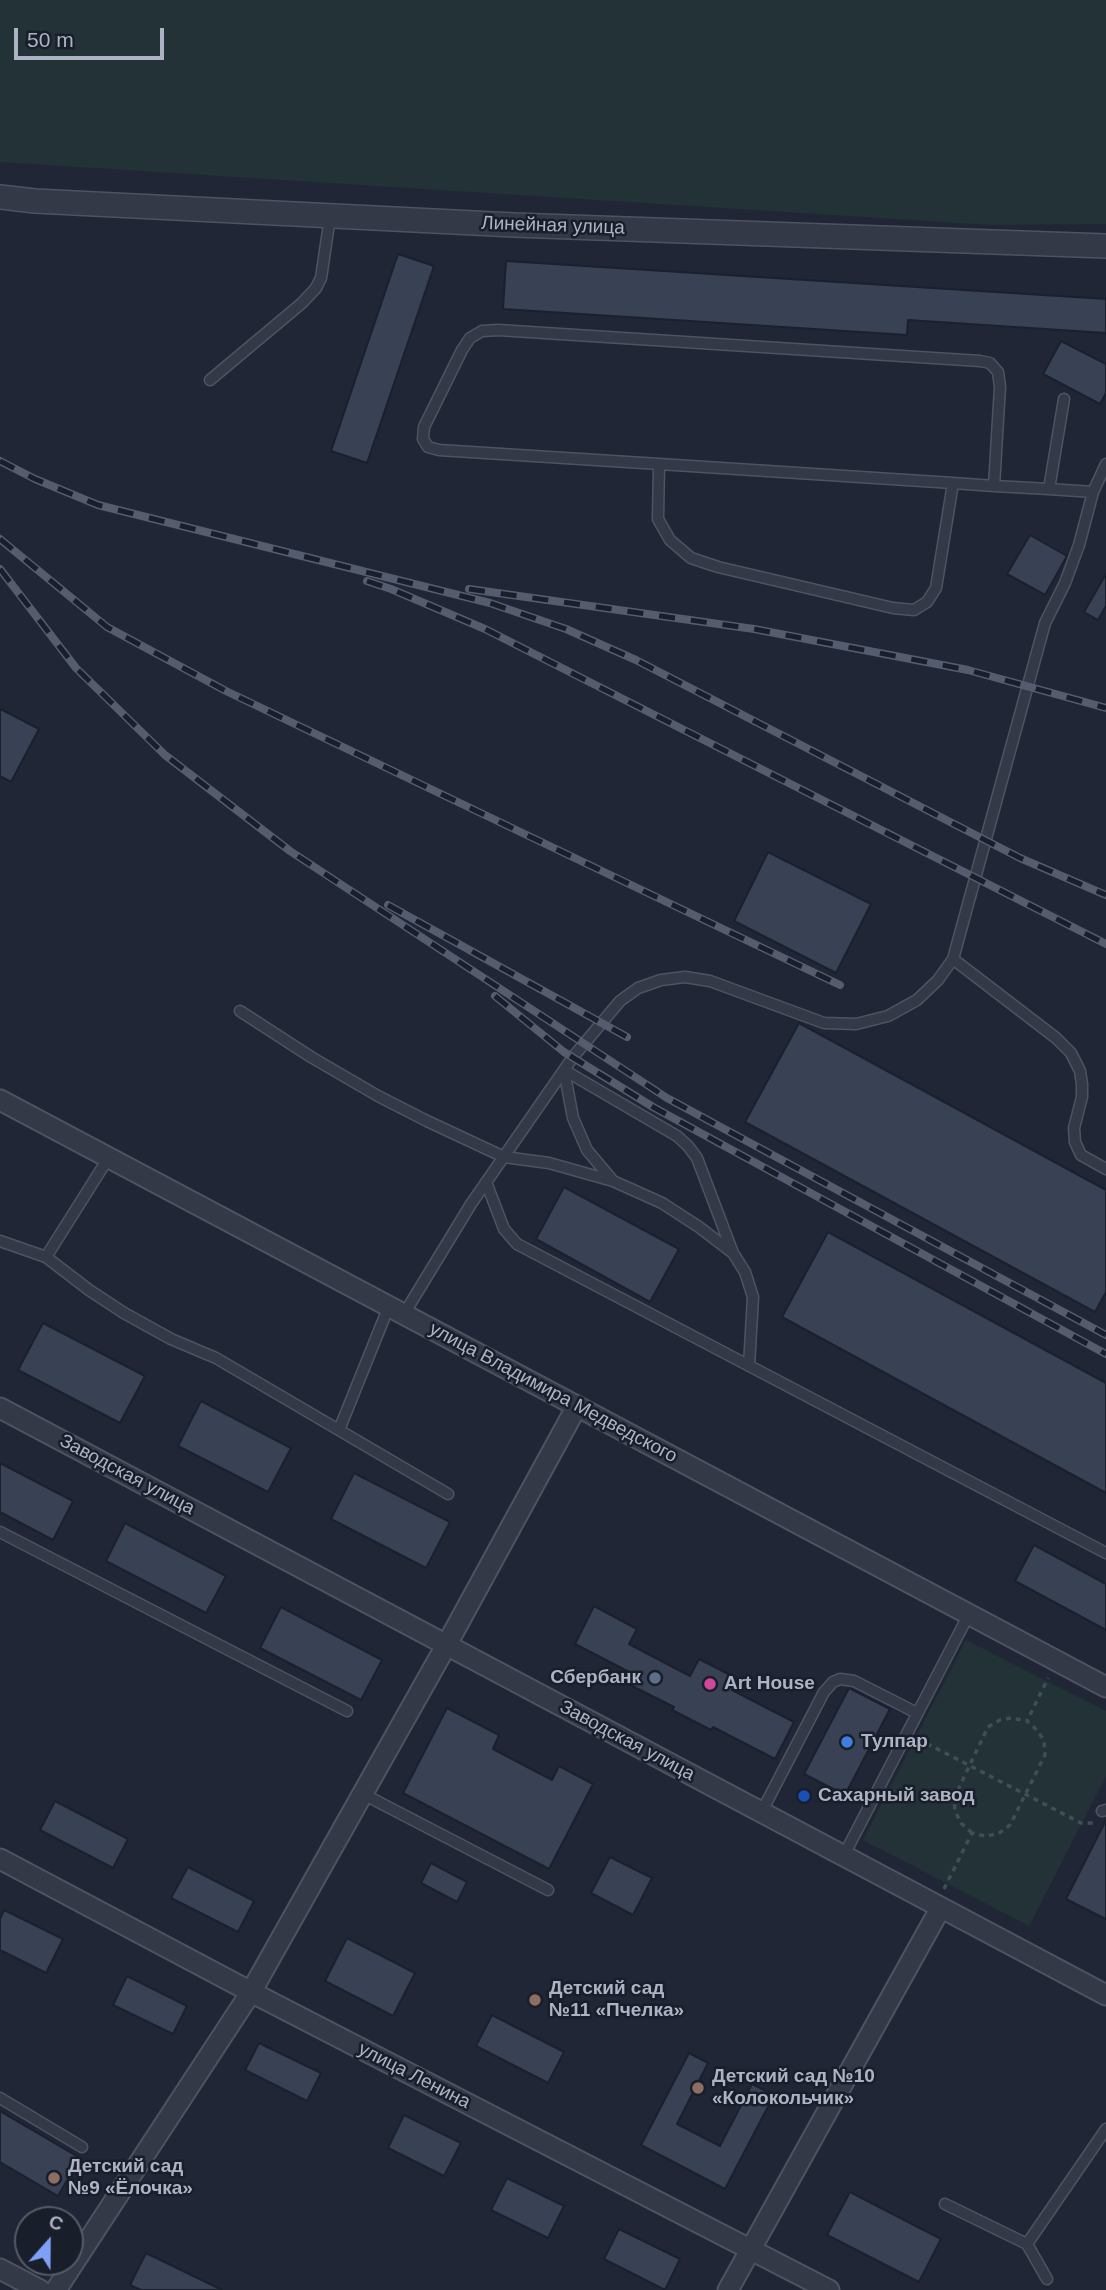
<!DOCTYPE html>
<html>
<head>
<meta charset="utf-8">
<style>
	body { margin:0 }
	#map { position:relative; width:1106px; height:2290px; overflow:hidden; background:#202636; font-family:Arial,sans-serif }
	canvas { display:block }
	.north { position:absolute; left:14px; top:2206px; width:70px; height:70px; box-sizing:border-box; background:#191e2b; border:2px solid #545a68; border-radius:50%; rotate:21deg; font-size:19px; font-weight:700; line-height:28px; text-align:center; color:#adb3c4 }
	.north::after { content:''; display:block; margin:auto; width:24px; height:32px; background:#809ff6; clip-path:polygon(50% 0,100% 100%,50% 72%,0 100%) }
	.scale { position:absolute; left:14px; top:28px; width:150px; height:32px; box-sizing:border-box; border:4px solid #adb3c4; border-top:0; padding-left:9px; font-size:21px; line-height:24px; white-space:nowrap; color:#adb3c4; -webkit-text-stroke:5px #191e2b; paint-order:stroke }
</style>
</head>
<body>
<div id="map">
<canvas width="1106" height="2290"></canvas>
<div class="north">С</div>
<div class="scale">50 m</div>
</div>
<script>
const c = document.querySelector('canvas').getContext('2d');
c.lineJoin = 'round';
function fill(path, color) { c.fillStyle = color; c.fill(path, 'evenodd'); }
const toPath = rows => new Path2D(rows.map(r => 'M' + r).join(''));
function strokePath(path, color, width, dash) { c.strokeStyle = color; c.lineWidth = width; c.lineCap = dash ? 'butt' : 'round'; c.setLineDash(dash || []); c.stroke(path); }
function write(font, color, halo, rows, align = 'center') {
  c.font = font + ' Arial,sans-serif'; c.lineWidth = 5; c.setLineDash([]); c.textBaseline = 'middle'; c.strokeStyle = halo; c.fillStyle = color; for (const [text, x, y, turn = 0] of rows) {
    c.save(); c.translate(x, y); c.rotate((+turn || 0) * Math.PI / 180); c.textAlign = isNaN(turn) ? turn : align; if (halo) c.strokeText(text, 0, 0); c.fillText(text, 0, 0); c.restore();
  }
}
const green = toPath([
	[0,0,1106,0,1106,224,990,225,0,162],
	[966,1640,1106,1711,1106,1776,1029,1926,863,1840]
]);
const building = toPath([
	[398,254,434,266,367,463,331,451,398,254],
	[506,261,1106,299,1106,333,908,320,907,335,503,309,506,261],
	[1061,341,1106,364,1106,393,1100,404,1043,374,1061,341],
	[1030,535,1067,556,1045,595,1007,574,1030,535],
	[1106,574,1106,606,1098,620,1084,612,1106,574],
	[0,709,39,729,11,782,0,776,0,709],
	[768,852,871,904,836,973,734,921,768,852],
	[799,1023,1106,1190,1106,1292,1095,1312,745,1122,799,1023],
	[564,1187,679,1249,650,1302,536,1239,564,1187],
	[828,1232,1106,1383,1106,1493,782,1317,828,1232],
	[43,1323,145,1376,120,1423,18,1370,43,1323],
	[201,1401,291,1448,268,1492,178,1446,201,1401],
	[0,1463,73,1501,53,1540,0,1512,0,1463],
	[354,1473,450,1522,426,1568,331,1519,354,1473],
	[125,1523,226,1576,206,1613,106,1561,125,1523],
	[1034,1545,1106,1584,1106,1630,1015,1581,1034,1545],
	[594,1606,637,1629,629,1644,690,1676,699,1659,738,1679,732,1690,794,1722,775,1759,713,1727,711,1730,672,1710,674,1707,630,1685,635,1675,575,1644,594,1606],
	[281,1607,382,1660,361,1700,260,1648,281,1607],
	[849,1688,890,1709,845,1795,804,1774,849,1688],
	[447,1708,499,1735,493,1749,552,1780,559,1766,593,1784,549,1869,403,1793,447,1708],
	[55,1801,128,1839,113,1868,40,1830,55,1801],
	[1106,1820,1106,1919,1066,1899,1106,1820],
	[610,1857,652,1878,633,1915,591,1893,610,1857],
	[431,1863,467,1882,457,1902,421,1883,431,1863],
	[188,1867,254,1901,238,1932,171,1898,188,1867],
	[4,1910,63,1939,46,1973,0,1950,0,1919,4,1910],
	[347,1938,415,1973,393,2016,325,1981,347,1938],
	[127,1976,187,2006,173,2034,113,2005,127,1976],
	[492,2015,564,2052,548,2083,476,2046,492,2015],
	[259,2043,321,2073,307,2101,245,2070,259,2043],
	[689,2053,708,2063,677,2124,720,2146,752,2084,774,2095,725,2189,641,2145,689,2053],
	[0,2111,80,2158,58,2196,0,2162,0,2111],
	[404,2115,461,2143,444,2176,388,2148,404,2115],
	[507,2178,564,2206,548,2238,491,2210,507,2178],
	[850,2192,941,2239,919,2282,827,2235,850,2192],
	[619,2229,680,2259,665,2290,604,2259,619,2229],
	[146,2253,222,2290,141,2290,130,2285,146,2253]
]);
const path = toPath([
	[918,1739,1081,1823,1093,1823],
	[972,1833,961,1823,955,1811,954,1798,988,1727,1000,1720,1011,1718,1027,1721],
	[944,1889,972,1833,985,1836,998,1834,1010,1825,1045,1755,1044,1741,1038,1731,1027,1721,1048,1678]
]);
const service = toPath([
	[210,380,302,303,316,288,321,278,330,217],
	[659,464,658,519,670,540,691,558,718,567,893,608,914,610,927,602,936,588,953,483],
	[994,486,1000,387,998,372,990,363,980,361,498,330,482,331,470,338,462,350,424,427,423,439,428,447,439,450,659,464,953,483,994,486,1049,489,1093,492,1106,464],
	[1049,489,1064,399],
	[953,959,1056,1038,1071,1053,1080,1071,1082,1084,1082,1097,1074,1128,1075,1142,1081,1155,1106,1169],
	[240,1011,311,1057,378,1096,427,1121,504,1157,549,1163,613,1181,662,1203,699,1227,733,1253,745,1272,753,1297,749,1366],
	[109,1157,46,1257,89,1290,124,1313,171,1339,216,1358,448,1494],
	[613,1181,587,1150,573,1118,564,1070,677,1136,688,1146,697,1158,733,1253],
	[486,1182,504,1229,517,1244,1106,1553],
	[0,1241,46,1257],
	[404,1314,471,1204,573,1057,620,1001,638,988,661,980,685,977,710,981,824,1023,856,1024,888,1016,917,1000,938,980,953,959,1045,623,1065,583,1079,545,1093,492],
	[339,1430,389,1306],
	[0,1532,347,1711],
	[363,1794,548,1890],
	[1102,1811,1106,1810],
	[761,1813,824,1692,833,1682,840,1679,854,1681,917,1713],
	[843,1857,969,1614],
	[0,2098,82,2147],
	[945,2204,1027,2244,1106,2129],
	[1027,2244,1047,2279]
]);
const minor = toPath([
	[0,1100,1106,1687],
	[0,1408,1106,1995],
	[0,1859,251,1992,829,2290],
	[0,2269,40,2290],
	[56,2290,251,1992,447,1644,577,1406],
	[728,2290,940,1909]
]);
const tertiary = toPath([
	[0,197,35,201,514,225,1106,246]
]);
const rail = toPath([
	[0,461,35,479,98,505,490,603,566,629,636,660,1020,858,1106,895],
	[0,539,107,627,226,691,840,985],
	[0,569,76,668,165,755,290,851,667,1098,1106,1335],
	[367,581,391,589,485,629,1106,944],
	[469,589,754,629,968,670,1106,708],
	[388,905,627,1037],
	[495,996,564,1052,653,1107,1106,1354]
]);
const markers = [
	[655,1678,7,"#5c6f8a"],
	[710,1684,7,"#d1479c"],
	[847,1742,7,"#3f7fe0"],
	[804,1796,7,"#1a4fb4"],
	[535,2000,7,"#8d6e63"],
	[698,2088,7,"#8d6e63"],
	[54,2178,7,"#8d6e63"]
];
const streetNames = [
	["Линейная улица",553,226,2],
	["улица Владимира Медведского",553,1393,28],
	["Заводская улица",127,1475,28],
	["Заводская улица",627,1741,28],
	["улица Ленина",414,2076,27]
];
const poiNames = [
	["Сбербанк",641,1678,"right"],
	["Art House",724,1684],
	["Тулпар",861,1742],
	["Сахарный завод",818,1796],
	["Детский сад",549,1989],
	["№11 «Пчелка»",549,2011],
	["Детский сад №10",712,2077],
	["«Колокольчик»",712,2099],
	["Детский сад",68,2167],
	["№9 «Ёлочка»",68,2189]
];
fill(green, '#223237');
fill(building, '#394154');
strokePath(building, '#1b202d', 2);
strokePath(service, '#4e5362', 13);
strokePath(minor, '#4e5362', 23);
strokePath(tertiary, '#4e5362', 26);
strokePath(path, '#3f4f55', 3.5, [5, 5]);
strokePath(service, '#333947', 10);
strokePath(minor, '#333947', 19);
strokePath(tertiary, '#333947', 23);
strokePath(rail, '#555c6e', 8);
strokePath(rail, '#191e2b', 5, [16]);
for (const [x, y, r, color] of markers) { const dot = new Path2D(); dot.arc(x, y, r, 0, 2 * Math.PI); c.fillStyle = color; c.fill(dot); strokePath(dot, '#191e2b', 2.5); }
write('19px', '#adb3c4', '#191e2b', streetNames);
write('bold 19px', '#adb3c4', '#191e2b', poiNames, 'left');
</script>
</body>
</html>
